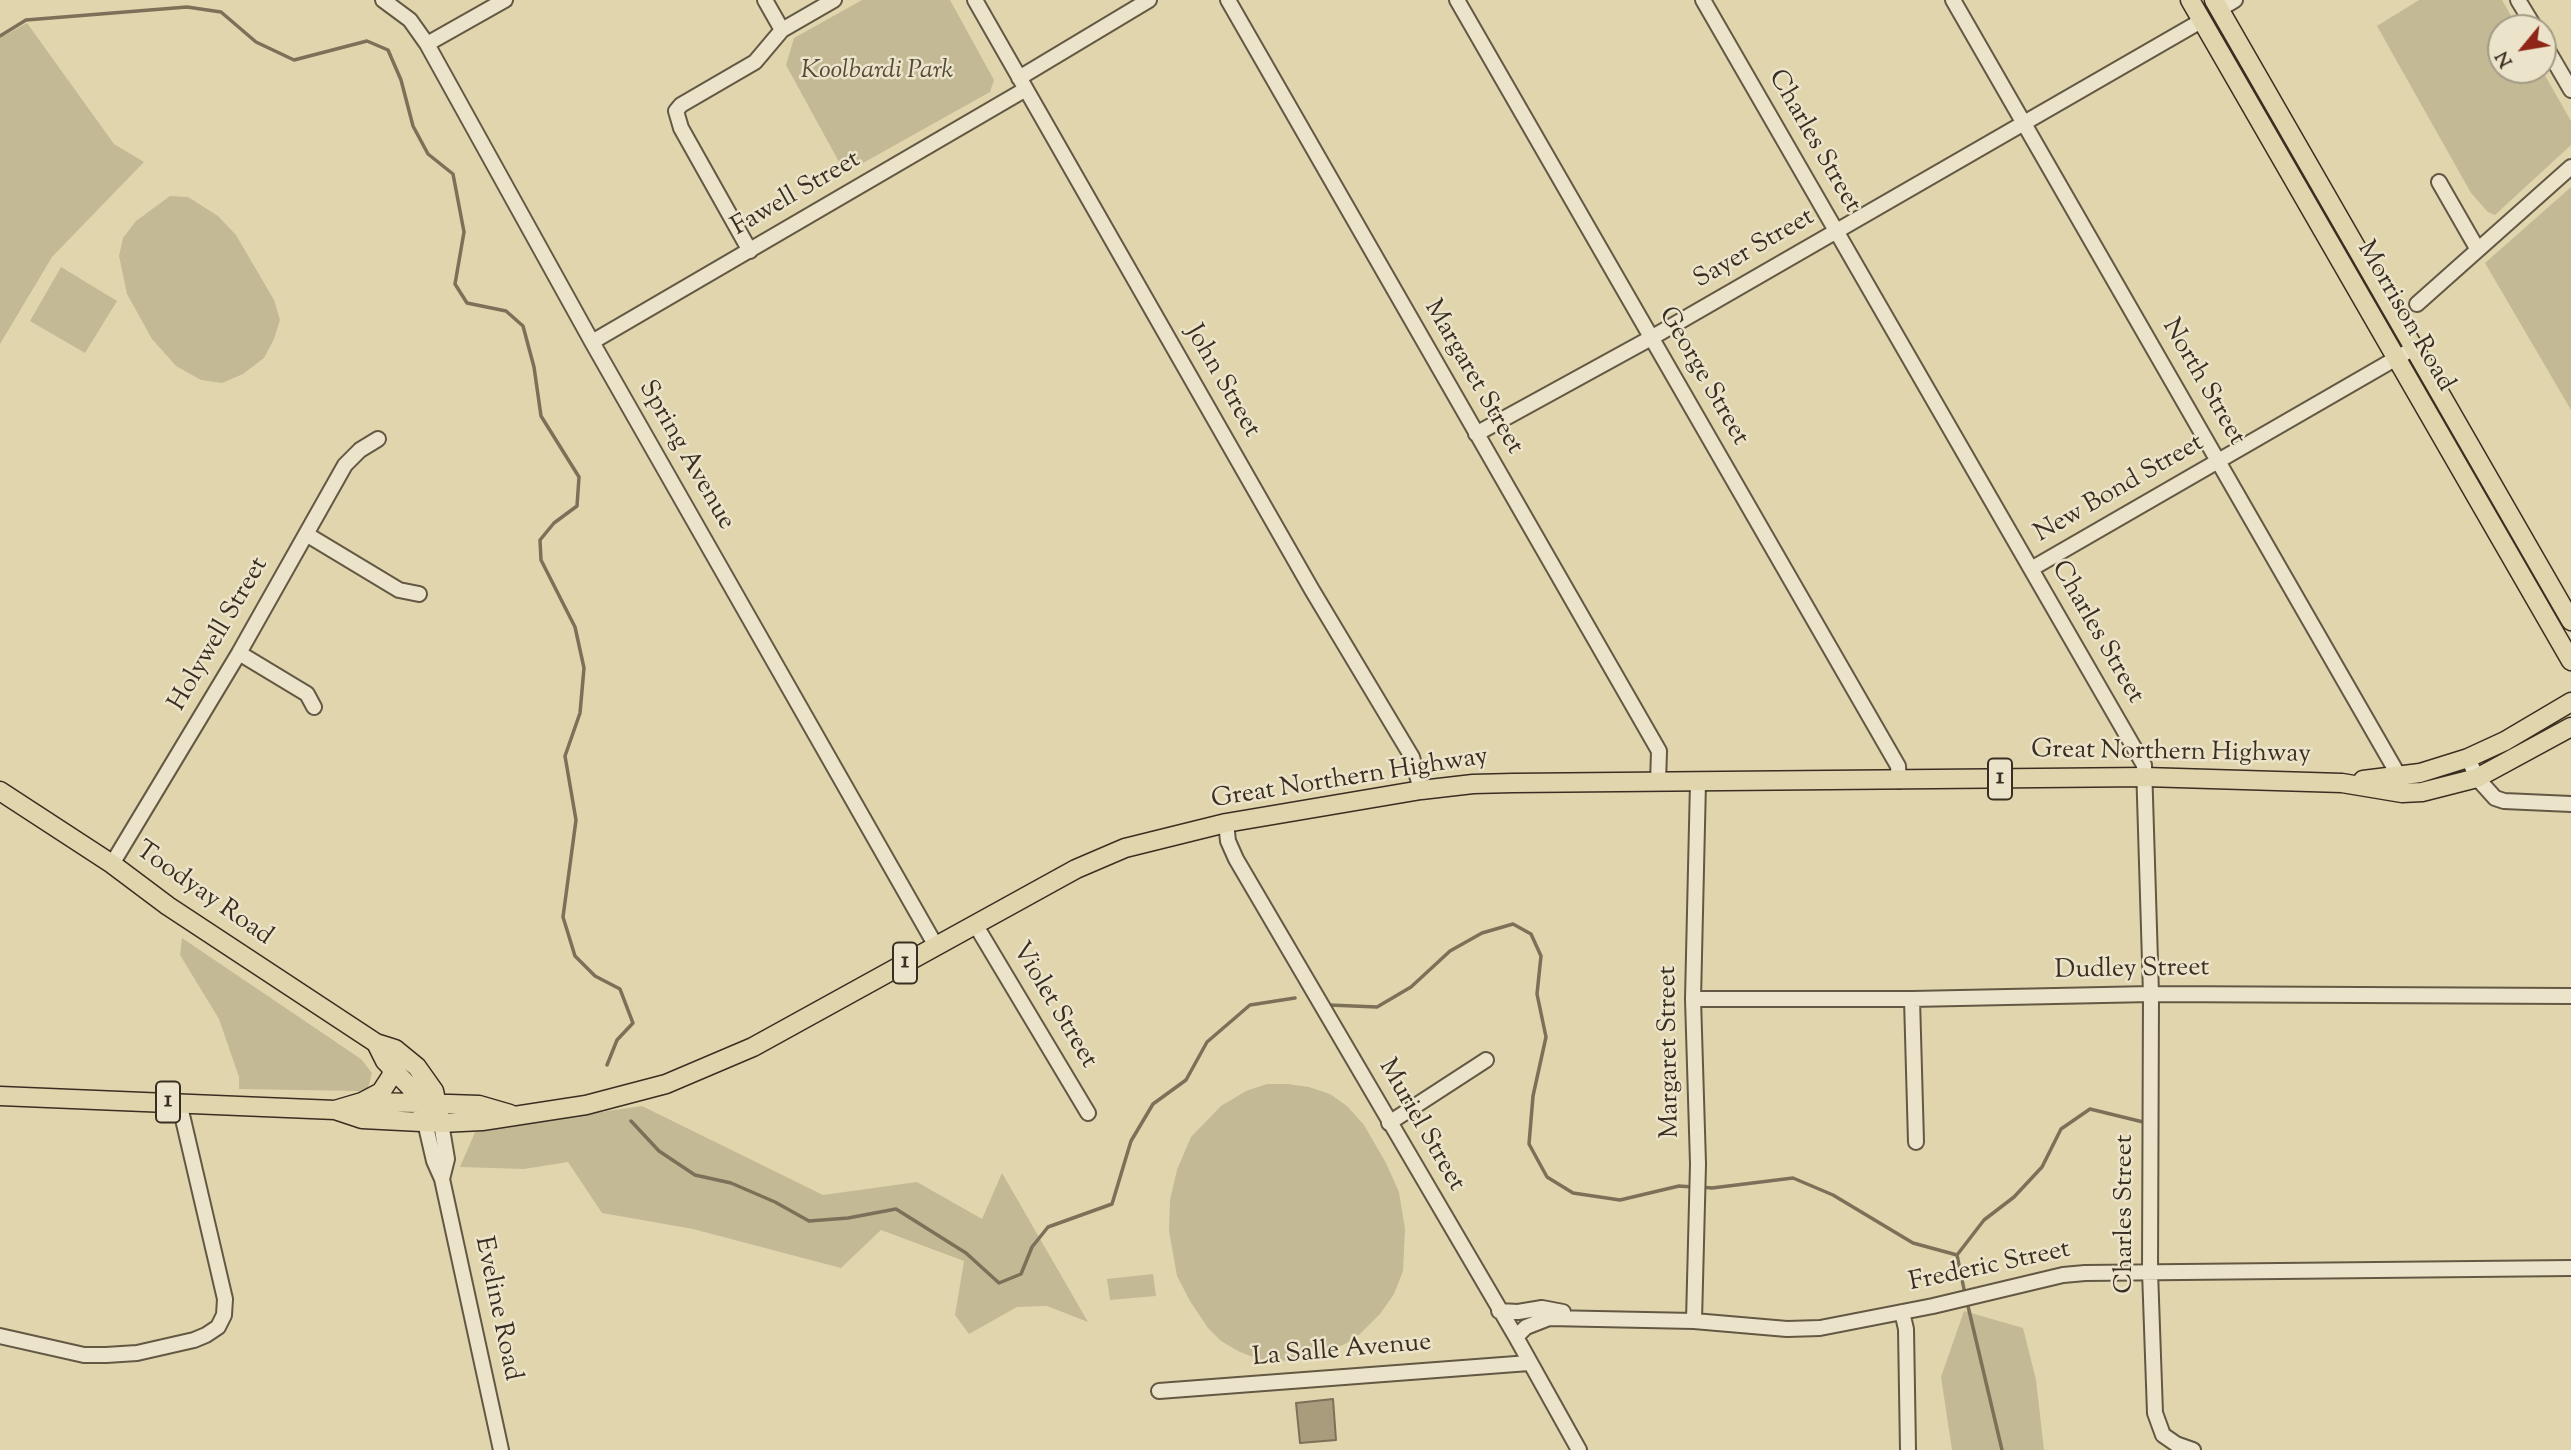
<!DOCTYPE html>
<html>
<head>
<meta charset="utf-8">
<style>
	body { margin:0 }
	#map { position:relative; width:2571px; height:1450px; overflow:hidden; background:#e1d5ad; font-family:"Sorts Mill Goudy",serif }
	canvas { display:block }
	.north { position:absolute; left:2487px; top:14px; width:70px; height:70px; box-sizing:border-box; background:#ece4ca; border:2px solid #a49b86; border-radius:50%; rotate:240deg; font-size:19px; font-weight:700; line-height:28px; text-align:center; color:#392e21 }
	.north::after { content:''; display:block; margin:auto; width:24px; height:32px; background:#8f2418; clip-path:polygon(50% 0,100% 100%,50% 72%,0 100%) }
</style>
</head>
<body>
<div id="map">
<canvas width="2571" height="1450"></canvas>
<div class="north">N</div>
</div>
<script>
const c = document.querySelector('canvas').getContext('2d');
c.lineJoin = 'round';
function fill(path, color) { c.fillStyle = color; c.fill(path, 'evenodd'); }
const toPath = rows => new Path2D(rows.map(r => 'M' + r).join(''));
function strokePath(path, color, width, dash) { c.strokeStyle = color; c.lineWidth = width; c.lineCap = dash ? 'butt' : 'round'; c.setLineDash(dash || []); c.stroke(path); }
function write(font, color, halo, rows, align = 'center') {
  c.font = font + ' "Sorts Mill Goudy",serif'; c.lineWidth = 5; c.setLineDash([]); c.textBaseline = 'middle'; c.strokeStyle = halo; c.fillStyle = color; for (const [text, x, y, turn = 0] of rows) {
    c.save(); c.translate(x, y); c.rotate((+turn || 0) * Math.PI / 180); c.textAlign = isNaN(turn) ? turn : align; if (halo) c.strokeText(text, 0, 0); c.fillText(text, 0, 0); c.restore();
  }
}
const green = toPath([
	[862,0,950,0,994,80,990,92,845,173,786,65,794,38],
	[2419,0,2502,0,2518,28,2501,28,2501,70,2542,70,2571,121,2571,145,2495,215,2488,212,2471,193,2377,26],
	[27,23,114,144,144,162,52,257,0,344,0,38],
	[2571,187,2571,410,2485,263],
	[170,196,188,197,218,216,236,235,274,300,280,320,274,339,264,358,243,374,222,383,201,380,176,366,152,339,127,294,119,256,123,238,136,221],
	[61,267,117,301,85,353,30,321],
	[182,938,361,1059,372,1073,368,1088,359,1091,239,1089,239,1077,219,1019,180,955],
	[1267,1084,1288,1084,1309,1087,1330,1094,1347,1106,1364,1125,1386,1163,1399,1192,1405,1229,1403,1271,1394,1294,1380,1314,1360,1334,1347,1343,1314,1358,1297,1361,1261,1360,1240,1352,1221,1341,1208,1328,1190,1301,1177,1276,1169,1231,1170,1200,1177,1170,1191,1137,1221,1106,1246,1091],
	[642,1106,823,1195,917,1182,982,1219,1002,1173,1088,1322,1047,1306,1017,1307,969,1334,955,1315,964,1261,881,1230,841,1268,693,1229,602,1213,568,1162,524,1169,460,1167,476,1130],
	[1153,1274,1156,1296,1110,1300,1107,1279],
	[1964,1311,2023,1328,2036,1380,2044,1450,1952,1450,1941,1377]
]);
const water = toPath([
	[1333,1399,1336,1440,1300,1443,1296,1403,1333,1399]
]);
const stream = toPath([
	[0,36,26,20,187,7,221,12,256,42,294,60,367,41,388,50,401,80,413,126,428,154,453,174,464,232,455,284,467,303,506,311,523,326,534,367,541,416,579,477,577,506,554,523,540,540,541,560,575,627,584,668,580,713,565,756,576,820,563,917,575,956,595,976,620,989,633,1023,617,1040,607,1065],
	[1329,1005,1377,1007,1411,987,1450,951,1482,933,1513,924,1531,934,1541,956,1537,994,1546,1037,1533,1096,1529,1144,1547,1177,1573,1193,1620,1200,1679,1186,1693,1187],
	[631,1121,659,1151,695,1175,731,1183,775,1202,809,1221,848,1218,896,1209,966,1253,999,1283,1021,1274,1032,1247,1048,1227,1112,1204,1131,1141,1153,1104,1186,1080,1207,1042,1250,1005,1295,998],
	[1700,1187,1712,1188,1793,1178,1833,1195,1913,1243,1957,1255],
	[1957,1255,1984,1220,2014,1197,2042,1167,2061,1129,2090,1109,2143,1122],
	[1957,1255,1965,1294],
	[1967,1302,2002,1450]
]);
const minor = toPath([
	[383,0,410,20,427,44,592,342,936,946],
	[765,0,782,30],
	[975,0,1312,590,1412,757,1421,790],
	[1228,0,1659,751,1658,783],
	[1457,0,1898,766,1899,781],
	[1703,0,2144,765,2151,994,2150,1271,2155,1413,2163,1435,2176,1444,2193,1450],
	[1953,0,2399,776,2400,784],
	[2518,0,2535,28],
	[2220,9,2235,0],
	[2543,42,2571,90],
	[427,44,505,0],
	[1019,78,1149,0],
	[2439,182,2478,250],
	[750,251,681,128,676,111,681,105,755,62,782,30,834,0],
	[2417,304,2571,167],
	[592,342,1026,89],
	[1476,434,1651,338,2201,21],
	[306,534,399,590,419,594],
	[2031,569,2414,348],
	[239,653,307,694,314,707],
	[2468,758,2477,778,2495,798,2504,801,2571,804],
	[1226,823,1228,841,1236,859,1516,1337,1579,1450],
	[112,864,239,653,345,465,360,450,378,439],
	[975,924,1088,1113],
	[1693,999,1912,999,2151,994,2571,996],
	[1912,999,1916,1142],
	[425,1122,434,1161,442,1179,501,1450],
	[441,1123,447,1159,442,1179],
	[1389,1123,1486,1060],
	[1499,1311,1518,1312,1542,1308,1563,1312],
	[1902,1312,1906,1329,1908,1450],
	[1694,1321,1698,1164,1693,999,1698,782],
	[0,1336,84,1355,106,1355,137,1353,194,1340,206,1335,218,1327,224,1315,225,1299,179,1102],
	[1516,1337,1526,1327,1549,1318,1694,1321,1787,1329,1820,1328,1933,1306,2063,1275,2085,1273,2571,1268],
	[1159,1391,1529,1363]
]);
const major = toPath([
	[2190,0,2571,661],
	[2214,0,2571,621],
	[2363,780,2420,773,2468,758,2505,741,2571,702],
	[0,791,112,864,168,906,376,1043,395,1049,417,1067,434,1091,441,1123],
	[376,1043,385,1061,410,1087,420,1103,423,1112],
	[0,1096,335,1110,362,1119,441,1123,482,1121,586,1105,666,1084,753,1047,1076,869,1125,848,1226,823,1421,790,1473,784,1513,783,2145,777,2342,783,2402,793,2422,792,2477,778,2571,727],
	[362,1102,381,1092,392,1075,391,1068],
	[335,1110,362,1102,420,1103,479,1105,510,1114]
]);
const shields = [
	[2000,779,24],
	[905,963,24],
	[168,1102,24]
];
const shieldNames = [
	["1",2000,779],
	["1",905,963],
	["1",168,1102]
];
const parkNames = [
	["Koolbardi Park",877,73]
];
const streetNames = [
	["Charles Street",1813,142,60],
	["Fawell Street",797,195,-30],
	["Sayer Street",1755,250,-30],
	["Morrison Road",2404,317,60],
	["George Street",1702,377,60],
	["Margaret Street",1472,378,60],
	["John Street",1221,382,60],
	["North Street",2202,383,60],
	["Spring Avenue",685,456,60],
	["New Bond Street",2120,490,-30],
	["Charles Street",2096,633,60],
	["Holywell Street",220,635,-60],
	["Great Northern Highway",2171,754,1],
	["Great Northern Highway",1350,780,-9],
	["Toodyay Road",203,895,35],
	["Dudley Street",2132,971,-1],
	["Violet Street",1053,1006,59],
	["Margaret Street",1671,1052,-91],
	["Muriel Street",1420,1126,60],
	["Charles Street",2127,1214,-90],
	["Frederic Street",1990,1268,-12],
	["Eveline Road",496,1309,78],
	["La Salle Avenue",1342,1352,-5]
];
fill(green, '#c4b995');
fill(water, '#a89c7d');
strokePath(water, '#7c7058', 2);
strokePath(stream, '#7c7058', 3.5);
strokePath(minor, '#635844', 18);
strokePath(major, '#392e21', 21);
strokePath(minor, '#ece4ca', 14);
strokePath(major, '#e1d5ad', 18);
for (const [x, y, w] of shields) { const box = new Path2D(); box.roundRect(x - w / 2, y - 20.5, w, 41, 5); c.fillStyle = '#ece4ca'; c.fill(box); strokePath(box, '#392e21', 2); }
write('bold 24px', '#392e21', null, shieldNames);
write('italic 26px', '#554a38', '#ece4ca', parkNames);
write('26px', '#392e21', '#ece4ca', streetNames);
</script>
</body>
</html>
